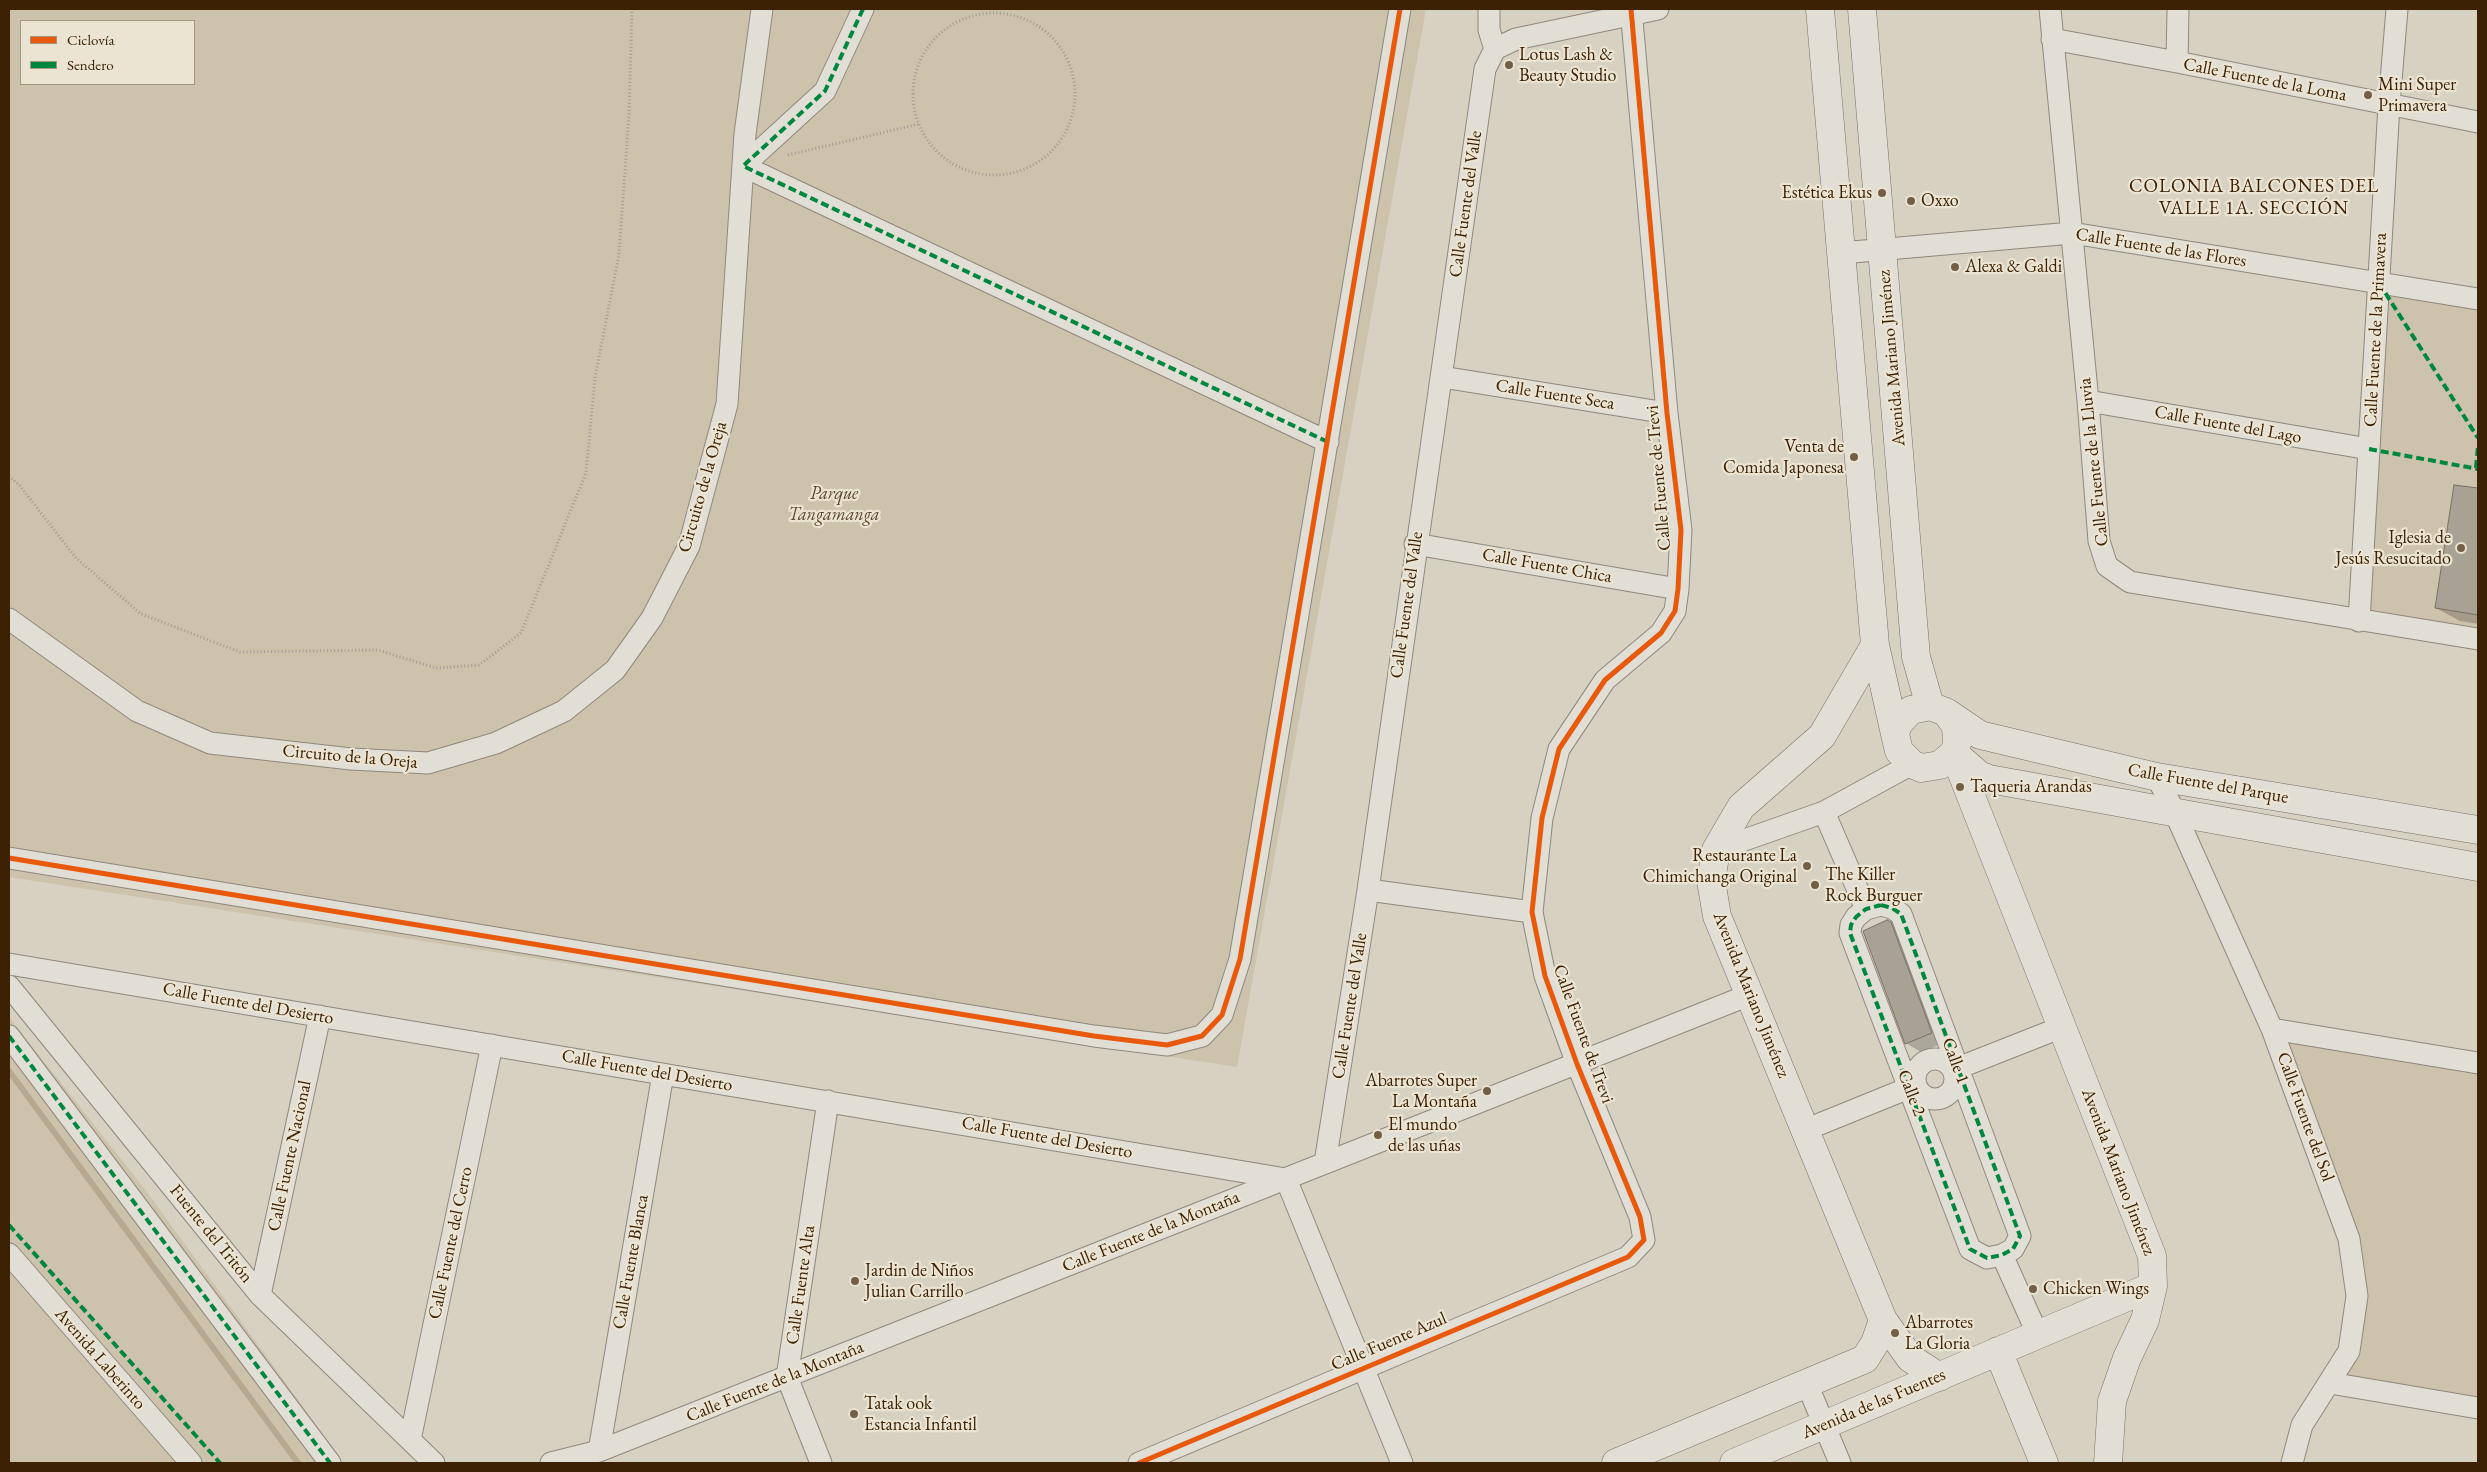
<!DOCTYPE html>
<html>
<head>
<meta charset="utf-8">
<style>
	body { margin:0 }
	#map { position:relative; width:2487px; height:1472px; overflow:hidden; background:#d7d1c2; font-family:"EB Garamond",serif }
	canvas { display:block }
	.frame { position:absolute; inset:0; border:10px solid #3c2104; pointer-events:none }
	.legend { position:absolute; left:20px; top:20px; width:175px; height:65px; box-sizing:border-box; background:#ebe4d2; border:1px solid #a59680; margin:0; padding:6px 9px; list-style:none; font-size:15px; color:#3c2104 }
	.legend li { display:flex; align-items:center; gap:10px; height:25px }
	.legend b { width:25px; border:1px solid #a59680 }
</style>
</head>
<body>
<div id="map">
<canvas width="2487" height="1472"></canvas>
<div class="frame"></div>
<ul class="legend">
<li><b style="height:6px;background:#e8590c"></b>Ciclovía</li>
<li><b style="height:6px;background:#00873e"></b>Sendero</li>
</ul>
</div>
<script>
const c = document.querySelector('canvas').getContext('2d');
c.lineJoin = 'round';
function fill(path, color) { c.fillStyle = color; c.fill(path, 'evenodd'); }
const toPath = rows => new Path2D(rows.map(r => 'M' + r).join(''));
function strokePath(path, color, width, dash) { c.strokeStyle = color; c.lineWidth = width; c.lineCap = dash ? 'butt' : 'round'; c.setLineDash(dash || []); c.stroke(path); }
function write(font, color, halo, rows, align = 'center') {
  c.font = font + ' "EB Garamond",serif'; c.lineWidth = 4.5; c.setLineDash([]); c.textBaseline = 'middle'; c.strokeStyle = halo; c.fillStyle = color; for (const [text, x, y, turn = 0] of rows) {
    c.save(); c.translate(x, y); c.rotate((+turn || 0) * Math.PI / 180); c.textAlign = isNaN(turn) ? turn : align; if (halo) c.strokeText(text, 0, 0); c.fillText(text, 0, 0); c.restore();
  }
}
const green = toPath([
	[9,9,1426,9,1237,1067,9,877],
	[21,21,194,21,194,84,21,84],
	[2379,283,2478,299,2478,639,2359,621],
	[9,1017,147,1192,344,1463,9,1463],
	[2272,1029,2478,1063,2478,1408,2330,1383,2357,1296]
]);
const shadow = toPath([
	[2455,486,2478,490,2478,624,2460,621,2436,608],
	[1887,921,1906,932,1946,1042,1921,1052,1906,1043,1865,930]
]);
const stream = toPath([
	[9,1071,298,1463]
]);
const building = toPath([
	[2454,485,2478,488,2478,615,2435,608,2454,485],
	[1887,920,1891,922,1932,1033,1905,1044,1863,931,1887,920]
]);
const path = toPath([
	'913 94a81 81 0 1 1 162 0a81 81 0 1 1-162 0Z',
	[788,155,919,124],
	[9,476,20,486,76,558,141,614,240,652,378,650,436,668,479,665,521,633,586,473,595,378,619,254,629,115,632,9]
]);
const street = toPath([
	[863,9,825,91,743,166,1328,442],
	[1489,9,1489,30,1495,49],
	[2050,9,2088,401,2099,541,2107,566,2130,582,2478,639],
	[2052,39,2177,62,2478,122],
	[2177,62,2178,9],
	[1841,253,2072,233,2478,299],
	[1442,377,1667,413],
	[2088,401,2369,449],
	[1415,544,1678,589],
	[9,619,137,711,210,743,351,759,428,763,496,743,564,711,615,670,652,618,689,546,727,404,745,134,762,9],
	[2359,621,2389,105,2397,9],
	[2157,777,2175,813,2272,1029,2349,1239,2357,1296,2349,1351,2302,1425,2292,1463],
	[1824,812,1866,909],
	[1716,850,1824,812,1912,764],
	[9,858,1094,1036,1167,1045,1202,1036,1222,1015,1240,959,1400,9],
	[1368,890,1532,912],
	[1881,905,1892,908,1901,914,2020,1236,2013,1249,2002,1255,1987,1258,1970,1249,1850,933,1851,925,1856,917,1866,909,1881,905],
	[9,964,1286,1179,1402,1463],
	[9,986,260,1295,434,1463],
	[2272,1029,2478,1063],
	[9,1036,330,1463],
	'1915 1079a20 20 0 1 1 40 0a20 20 0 1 1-40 0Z',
	[1953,1070,2062,1027],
	[1805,1130,1916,1085],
	[1325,1163,1368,890,1485,69,1495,49,1516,39,1658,9],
	[9,1254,191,1463],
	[2002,1255,2038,1335],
	[260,1295,320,1016],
	[2330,1383,2478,1408],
	[1807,1384,1840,1463],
	[410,1440,492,1045],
	[599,1451,663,1074],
	[551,1463,599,1451,1749,995],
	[821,1463,787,1377,828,1101],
	[1139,1463,1628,1257,1644,1240,1640,1217,1577,1064,1545,976,1532,912,1542,818,1559,749,1605,680,1661,633,1675,611,1678,589,1681,530,1667,413,1631,9]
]);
const secondary = toPath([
	[1820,9,1875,645,1895,734],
	[1862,9,1916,657,1930,706],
	[1875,645,1822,736,1741,807,1716,850,1711,881,1717,916,1883,1320,1910,1358,1939,1377],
	[1946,712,1980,735,2157,777,2478,830],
	[1954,753,1940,765,1921,768,1912,764,1899,751,1895,734,1898,724,1911,710,1930,706,1946,712,1956,726,1957,744,1954,753,2152,1256,2153,1286,2145,1320,2127,1358,2112,1401,2108,1463],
	[1955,754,1979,775,1989,779,2478,867],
	[1998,1351,2044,1463],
	[1616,1463,1865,1359,1875,1343,1883,1320],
	[1734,1463,2153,1286]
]);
const quiet = toPath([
	[863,9,825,91,743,166,1328,442],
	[2379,283,2478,438],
	[2369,449,2478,469],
	[2476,468,2478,445],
	[1881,905,1892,908,1901,914,2020,1236,2013,1249,2002,1255,1987,1258,1970,1249,1850,933,1851,925,1856,917,1866,909,1881,905],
	[9,1036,330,1463],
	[9,1225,220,1463]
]);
const cycleway = toPath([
	[9,858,1094,1036,1167,1045,1202,1036,1222,1015,1240,959,1400,9],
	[1139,1463,1628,1257,1644,1240,1640,1217,1577,1064,1545,976,1532,912,1542,818,1559,749,1605,680,1661,633,1675,611,1678,589,1681,530,1667,413,1631,9]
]);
const markers = [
	[1509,65,5,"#725f46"],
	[2368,95,5,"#725f46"],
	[1882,193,5,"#725f46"],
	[1911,201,5,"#725f46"],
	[1955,267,5,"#725f46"],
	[1854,457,5,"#725f46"],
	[2461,548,5,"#725f46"],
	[1960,787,5,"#725f46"],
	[1807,866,5,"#725f46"],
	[1815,885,5,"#725f46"],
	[1487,1091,5,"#725f46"],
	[1378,1135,5,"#725f46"],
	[855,1281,5,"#725f46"],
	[2033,1289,5,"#725f46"],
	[1895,1333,5,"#725f46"],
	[854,1414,5,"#725f46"]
];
const poiNames = [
	["Lotus Lash &",1519,55],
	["Beauty Studio",1519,76],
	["Mini Super",2378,85],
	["Primavera",2378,106],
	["Estética Ekus",1872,193,"right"],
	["Oxxo",1921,201],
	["Alexa & Galdi",1965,267],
	["Venta de",1844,447,"right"],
	["Comida Japonesa",1844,468,"right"],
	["Iglesia de",2451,538,"right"],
	["Jesús Resucitado",2451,559,"right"],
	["Taqueria Arandas",1970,787],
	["Restaurante La",1797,856,"right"],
	["Chimichanga Original",1797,877,"right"],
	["The Killer",1825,875],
	["Rock Burguer",1825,896],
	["Abarrotes Super",1477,1081,"right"],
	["La Montaña",1477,1102,"right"],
	["El mundo",1388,1125],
	["de las uñas",1388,1146],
	["Jardin de Niños",865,1271],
	["Julian Carrillo",865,1292],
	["Chicken Wings",2043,1289],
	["Abarrotes",1905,1323],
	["La Gloria",1905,1344],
	["Tatak ook",864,1404],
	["Estancia Infantil",864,1425]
];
const streetNames = [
	["Calle Fuente de la Loma",2265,80,11],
	["Calle Fuente del Valle",1466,204,-82],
	["Calle Fuente de las Flores",2161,248,9],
	["Calle Fuente de la Primavera",2376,330,-87],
	["Avenida Mariano Jiménez",1892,358,-95],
	["Calle Fuente Seca",1555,395,9],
	["Calle Fuente del Lago",2228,425,10],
	["Calle Fuente de la Lluvia",2094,462,-96],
	["Calle Fuente de Trevi",1659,478,-95],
	["Circuito de la Oreja",703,487,-74],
	["Calle Fuente Chica",1547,566,10],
	["Calle Fuente del Valle",1407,605,-82],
	["Circuito de la Oreja",350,757,5],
	["Calle Fuente del Parque",2208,784,10],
	["Avenida Mariano Jiménez",1751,995,68],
	["Calle Fuente del Desierto",248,1004,10],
	["Calle Fuente del Valle",1350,1006,-81],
	["Calle Fuente de Trevi",1583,1034,70],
	["Calle 1",1955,1061,70],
	["Calle Fuente del Desierto",647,1071,10],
	["Calle 2",1911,1093,69],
	["Calle Fuente del Sol",2305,1117,70],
	["Calle Fuente del Desierto",1047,1138,10],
	["Calle Fuente Nacional",290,1156,-78],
	["Avenida Mariano Jiménez",2118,1172,69],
	["Calle Fuente de la Montaña",1151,1232,-22],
	["Fuente del Tritón",211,1234,51],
	["Calle Fuente del Cerro",451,1243,-78],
	["Calle Fuente Blanca",631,1262,-80],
	["Calle Fuente Alta",801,1285,-82],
	["Calle Fuente Azul",1389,1342,-23],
	["Avenida Laberinto",100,1359,49],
	["Calle Fuente de la Montaña",775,1382,-22],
	["Avenida de las Fuentes",1874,1404,-23]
];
const parkNames = [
	["Parque",834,494],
	["Tangamanga",834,515]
];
const neighbourhoodNames = [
	["COLONIA BALCONES DEL",2254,187],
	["VALLE 1A. SECCIÓN",2254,209]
];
fill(green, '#cdc2ac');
fill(shadow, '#0003');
strokePath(stream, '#b6a990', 6);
fill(building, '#a8a295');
strokePath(building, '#787063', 1);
strokePath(street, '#8f887c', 23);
strokePath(secondary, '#787063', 29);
strokePath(path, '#a29d94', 3, [1, 2.5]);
strokePath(street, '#e1ded6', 21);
strokePath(secondary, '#e1ded6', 28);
strokePath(quiet, '#00873e', 4, [8, 4]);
strokePath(cycleway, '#e8590c', 5);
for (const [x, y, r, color] of markers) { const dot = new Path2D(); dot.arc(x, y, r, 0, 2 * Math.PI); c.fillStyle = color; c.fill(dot); strokePath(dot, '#ebe4d2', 2); }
write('18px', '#3c2104', '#ebe4d2', poiNames, 'left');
write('18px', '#3c2104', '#ebe4d2', streetNames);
write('italic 18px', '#5e462a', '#ebe4d2', parkNames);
c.letterSpacing = '1px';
write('19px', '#3c2104', '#ebe4d2', neighbourhoodNames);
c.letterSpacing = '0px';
</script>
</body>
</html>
